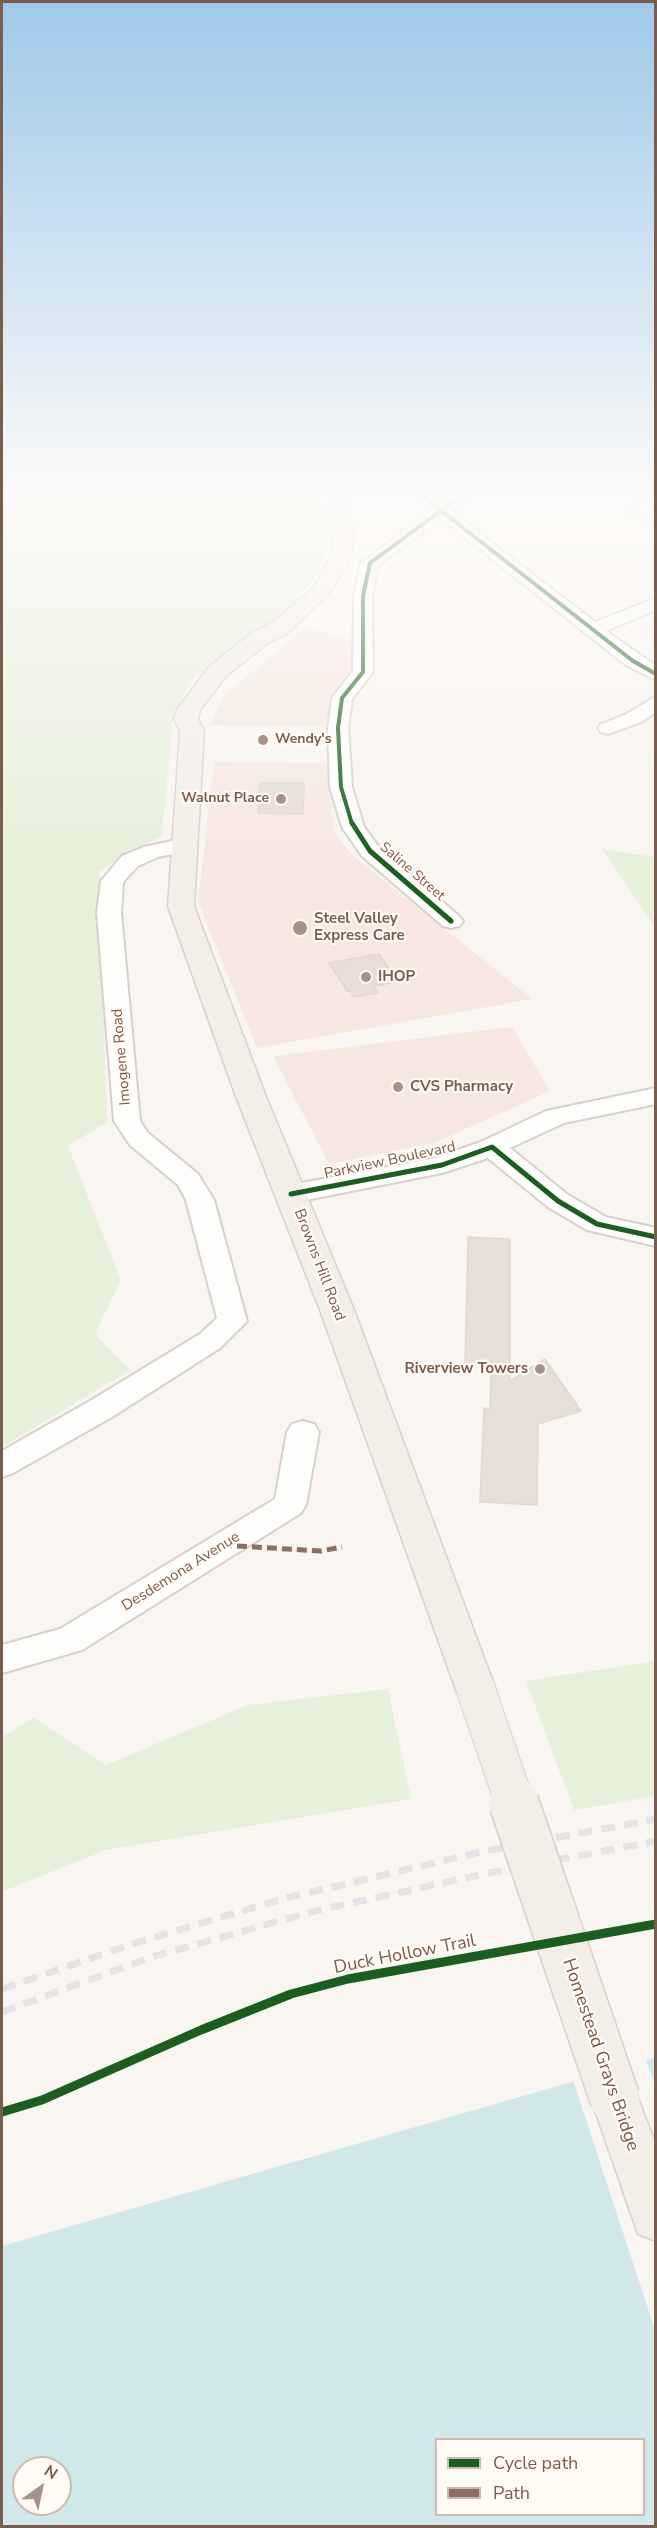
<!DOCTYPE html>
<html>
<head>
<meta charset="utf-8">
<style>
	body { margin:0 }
	#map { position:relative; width:657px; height:2528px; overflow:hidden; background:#f9f5f0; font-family:"Nunito Sans",sans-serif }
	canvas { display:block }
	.frame { position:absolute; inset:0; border:3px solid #7a5c4d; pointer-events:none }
	.legend { position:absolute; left:435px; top:2438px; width:210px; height:78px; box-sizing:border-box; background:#fffaf3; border:2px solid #cabbb1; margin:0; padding:8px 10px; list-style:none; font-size:18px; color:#7a5c4d }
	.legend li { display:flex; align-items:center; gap:12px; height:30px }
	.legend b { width:30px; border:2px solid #cabbb1 }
	.north { position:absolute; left:12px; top:2456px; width:60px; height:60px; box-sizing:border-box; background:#fffaf3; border:2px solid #cabbb1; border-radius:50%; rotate:33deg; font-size:16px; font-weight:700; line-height:24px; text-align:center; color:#7a5c4d }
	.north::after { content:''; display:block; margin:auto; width:21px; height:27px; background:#a69286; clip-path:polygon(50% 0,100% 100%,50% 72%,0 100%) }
</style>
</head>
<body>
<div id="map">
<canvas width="657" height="2528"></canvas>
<div class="frame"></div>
<ul class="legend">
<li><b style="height:8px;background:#1b5e20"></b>Cycle path</li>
<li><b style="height:8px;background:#8d6e63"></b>Path</li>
</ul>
<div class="north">N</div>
</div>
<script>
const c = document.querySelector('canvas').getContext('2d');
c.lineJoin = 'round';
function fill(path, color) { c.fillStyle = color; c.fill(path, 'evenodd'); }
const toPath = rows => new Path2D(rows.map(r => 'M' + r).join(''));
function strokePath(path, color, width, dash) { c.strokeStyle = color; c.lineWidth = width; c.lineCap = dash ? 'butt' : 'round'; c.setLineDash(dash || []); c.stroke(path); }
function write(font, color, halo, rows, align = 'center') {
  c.font = font + ' "Nunito Sans",sans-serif'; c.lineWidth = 4.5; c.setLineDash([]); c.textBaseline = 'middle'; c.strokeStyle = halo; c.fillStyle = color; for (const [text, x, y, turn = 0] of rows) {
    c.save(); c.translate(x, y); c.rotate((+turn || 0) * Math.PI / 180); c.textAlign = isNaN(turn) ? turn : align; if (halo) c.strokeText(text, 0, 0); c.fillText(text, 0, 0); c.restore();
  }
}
const commercial = toPath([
	[306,627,356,642,356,662,331,698,326,727,209,725,225,694],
	[214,761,327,763,334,831,351,854,532,999,257,1048,198,902],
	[512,1027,550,1091,434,1143,329,1164,273,1056]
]);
const green = toPath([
	[2,498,321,498,329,540,314,579,282,614,191,681,173,717,162,835,99,871,107,1122,68,1146,121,1280,95,1334,130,1370,2,1447],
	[602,849,655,857,655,927],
	[655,1661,655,1796,574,1810,526,1681],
	[388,1689,411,1799,106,1850,2,1892,2,1737,34,1718,106,1765,248,1705]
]);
const water = toPath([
	[655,2058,655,2526,2,2526,2,2246],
	[436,2440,644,2440,644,2514,436,2514],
	[24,2468,60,2468,60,2504,24,2504]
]);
const pier = toPath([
	[645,2058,656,2088,655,2330,572,2077]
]);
const building = toPath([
	[260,783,304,783,303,814,258,813,260,783],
	[379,954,397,982,374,986,378,993,354,997,350,990,347,991,329,963,379,954],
	[468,1237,510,1239,510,1381,545,1359,581,1411,538,1424,537,1505,480,1502,484,1408,490,1409,491,1366,465,1365,468,1237]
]);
const minor = toPath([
	[418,498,435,498,441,503,447,498,466,498,451,511,595,622,656,598,656,610,606,631,656,666,656,680,626,665,441,519,378,565,372,596,373,672,352,699,348,728,352,787,364,827,378,846,459,916,463,921,459,926,451,928,443,926,362,856,342,827,330,787,328,728,332,698,353,671,354,596,361,563,430,511,418,498],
	[639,498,656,498,649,510,656,515,656,528,632,512,639,498],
	[656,696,656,712,641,722,608,734,601,732,598,728,601,724,627,714,656,696],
	[185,838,193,840,196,845,193,850,158,857,138,866,123,882,121,913,140,1121,148,1133,198,1174,214,1200,247,1321,220,1348,112,1417,13,1473,2,1477,2,1451,90,1401,200,1334,217,1318,186,1200,178,1185,130,1145,114,1121,97,913,101,881,122,856,144,847,185,838],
	[656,1088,656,1104,564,1123,510,1148,568,1195,606,1217,656,1228,656,1246,587,1230,548,1207,488,1158,442,1173,291,1203,281,1200,277,1194,281,1188,291,1185,436,1158,483,1141,546,1111,656,1088],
	[303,1421,314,1424,319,1432,306,1505,301,1513,82,1650,2,1673,2,1645,60,1629,275,1499,287,1432,292,1424,303,1421]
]);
const major = toPath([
	[329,498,349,498,353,541,351,557,330,593,288,633,269,642,225,677,200,710,198,719,204,731,194,906,265,1094,354,1310,496,1690,490,1702,476,1706,462,1702,456,1690,320,1310,235,1094,168,906,180,731,174,719,177,710,209,667,253,632,272,623,312,589,331,557,333,541,329,498],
	[615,2076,632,2083,656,2145,656,2241,638,2234,591,2099,598,2083,615,2076]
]);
const rail = toPath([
	[2,1989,129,1945,282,1899,485,1851,656,1819],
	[2,2012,155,1956,311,1912,479,1875,656,1841]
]);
const majorBridgeFar1 = toPath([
	[476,1690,515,1804]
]);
const majorBridge = toPath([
	[514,1803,615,2099]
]);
const quiet = toPath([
	[222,1545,321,1551,342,1547]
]);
const cyclewayFar2 = toPath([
	[425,498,633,661,656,674],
	[352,824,341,787,338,728,342,698,363,672,363,596,370,563,458,498]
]);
const cyclewayFar1 = toPath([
	[352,823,370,851,451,921],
	[291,1194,442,1165,492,1147,558,1201,597,1224,656,1237]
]);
const cycleway = toPath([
	[2,2112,42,2100,201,2030,291,1994,348,1979,656,1924]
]);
const markers = [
	[263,740,6,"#a69286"],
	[281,799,6,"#a69286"],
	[300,928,8,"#a69286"],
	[366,977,6,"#a69286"],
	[398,1087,6,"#a69286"],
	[540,1369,6,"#a69286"]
];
const farPoinames = [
	["Wendy's",275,740],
	["Walnut Place",269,799,"right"]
];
const farStreetnames = [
	["Saline Street",412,872,41]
];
const poiNames = [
	["Steel Valley",314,919],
	["Express Care",314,936],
	["IHOP",378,977],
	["CVS Pharmacy",410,1087],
	["Riverview Towers",528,1369,"right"]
];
const streetNames = [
	["Imogene Road",122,1057,-95],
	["Parkview Boulevard",390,1161,-12],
	["Browns Hill Road",319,1265,69],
	["Desdemona Avenue",181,1572,-32]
];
const nearStreetnames = [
	["Duck Hollow Trail",405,1955,-11],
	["Homestead Grays Bridge",600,2055,71]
];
fill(commercial, '#f6e8e1');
fill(green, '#e7f0db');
fill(water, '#d0e8ea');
fill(pier, '#f9f5f0');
fill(building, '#e6ded7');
strokePath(building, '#e2d8d2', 1.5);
strokePath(minor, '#d7d1cb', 4);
strokePath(major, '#dad1cc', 3);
fill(minor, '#fefefd');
fill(major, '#f3eee8');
strokePath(rail, '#e6e3e7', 7, [14, 9]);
strokePath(majorBridgeFar1, '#dad1cc', 40, []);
strokePath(majorBridge, '#dad1cc', 52, []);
strokePath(majorBridgeFar1, '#f3eee8', 38);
strokePath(majorBridge, '#f3eee8', 49);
strokePath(quiet, '#8d6e63', 5, [10, 5]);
strokePath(cyclewayFar2, '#1b5e20', 4);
strokePath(cyclewayFar1, '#1b5e20', 5);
strokePath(cycleway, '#1b5e20', 9);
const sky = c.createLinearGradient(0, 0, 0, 852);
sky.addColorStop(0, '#9ec9e9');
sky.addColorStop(0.58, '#fcfaf8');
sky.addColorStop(1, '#fcfaf800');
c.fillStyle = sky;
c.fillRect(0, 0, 657, 852);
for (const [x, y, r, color] of markers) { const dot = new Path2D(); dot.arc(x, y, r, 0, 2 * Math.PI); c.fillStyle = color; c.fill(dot); strokePath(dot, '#fffaf3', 2); }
write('bold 14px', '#7a5c4d', '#fffaf3', farPoinames, 'left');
write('14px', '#7a5c4d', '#fffaf3', farStreetnames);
write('bold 15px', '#7a5c4d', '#fffaf3', poiNames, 'left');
write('15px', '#7a5c4d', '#fffaf3', streetNames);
write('18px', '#7a5c4d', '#fffaf3', nearStreetnames);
</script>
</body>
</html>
